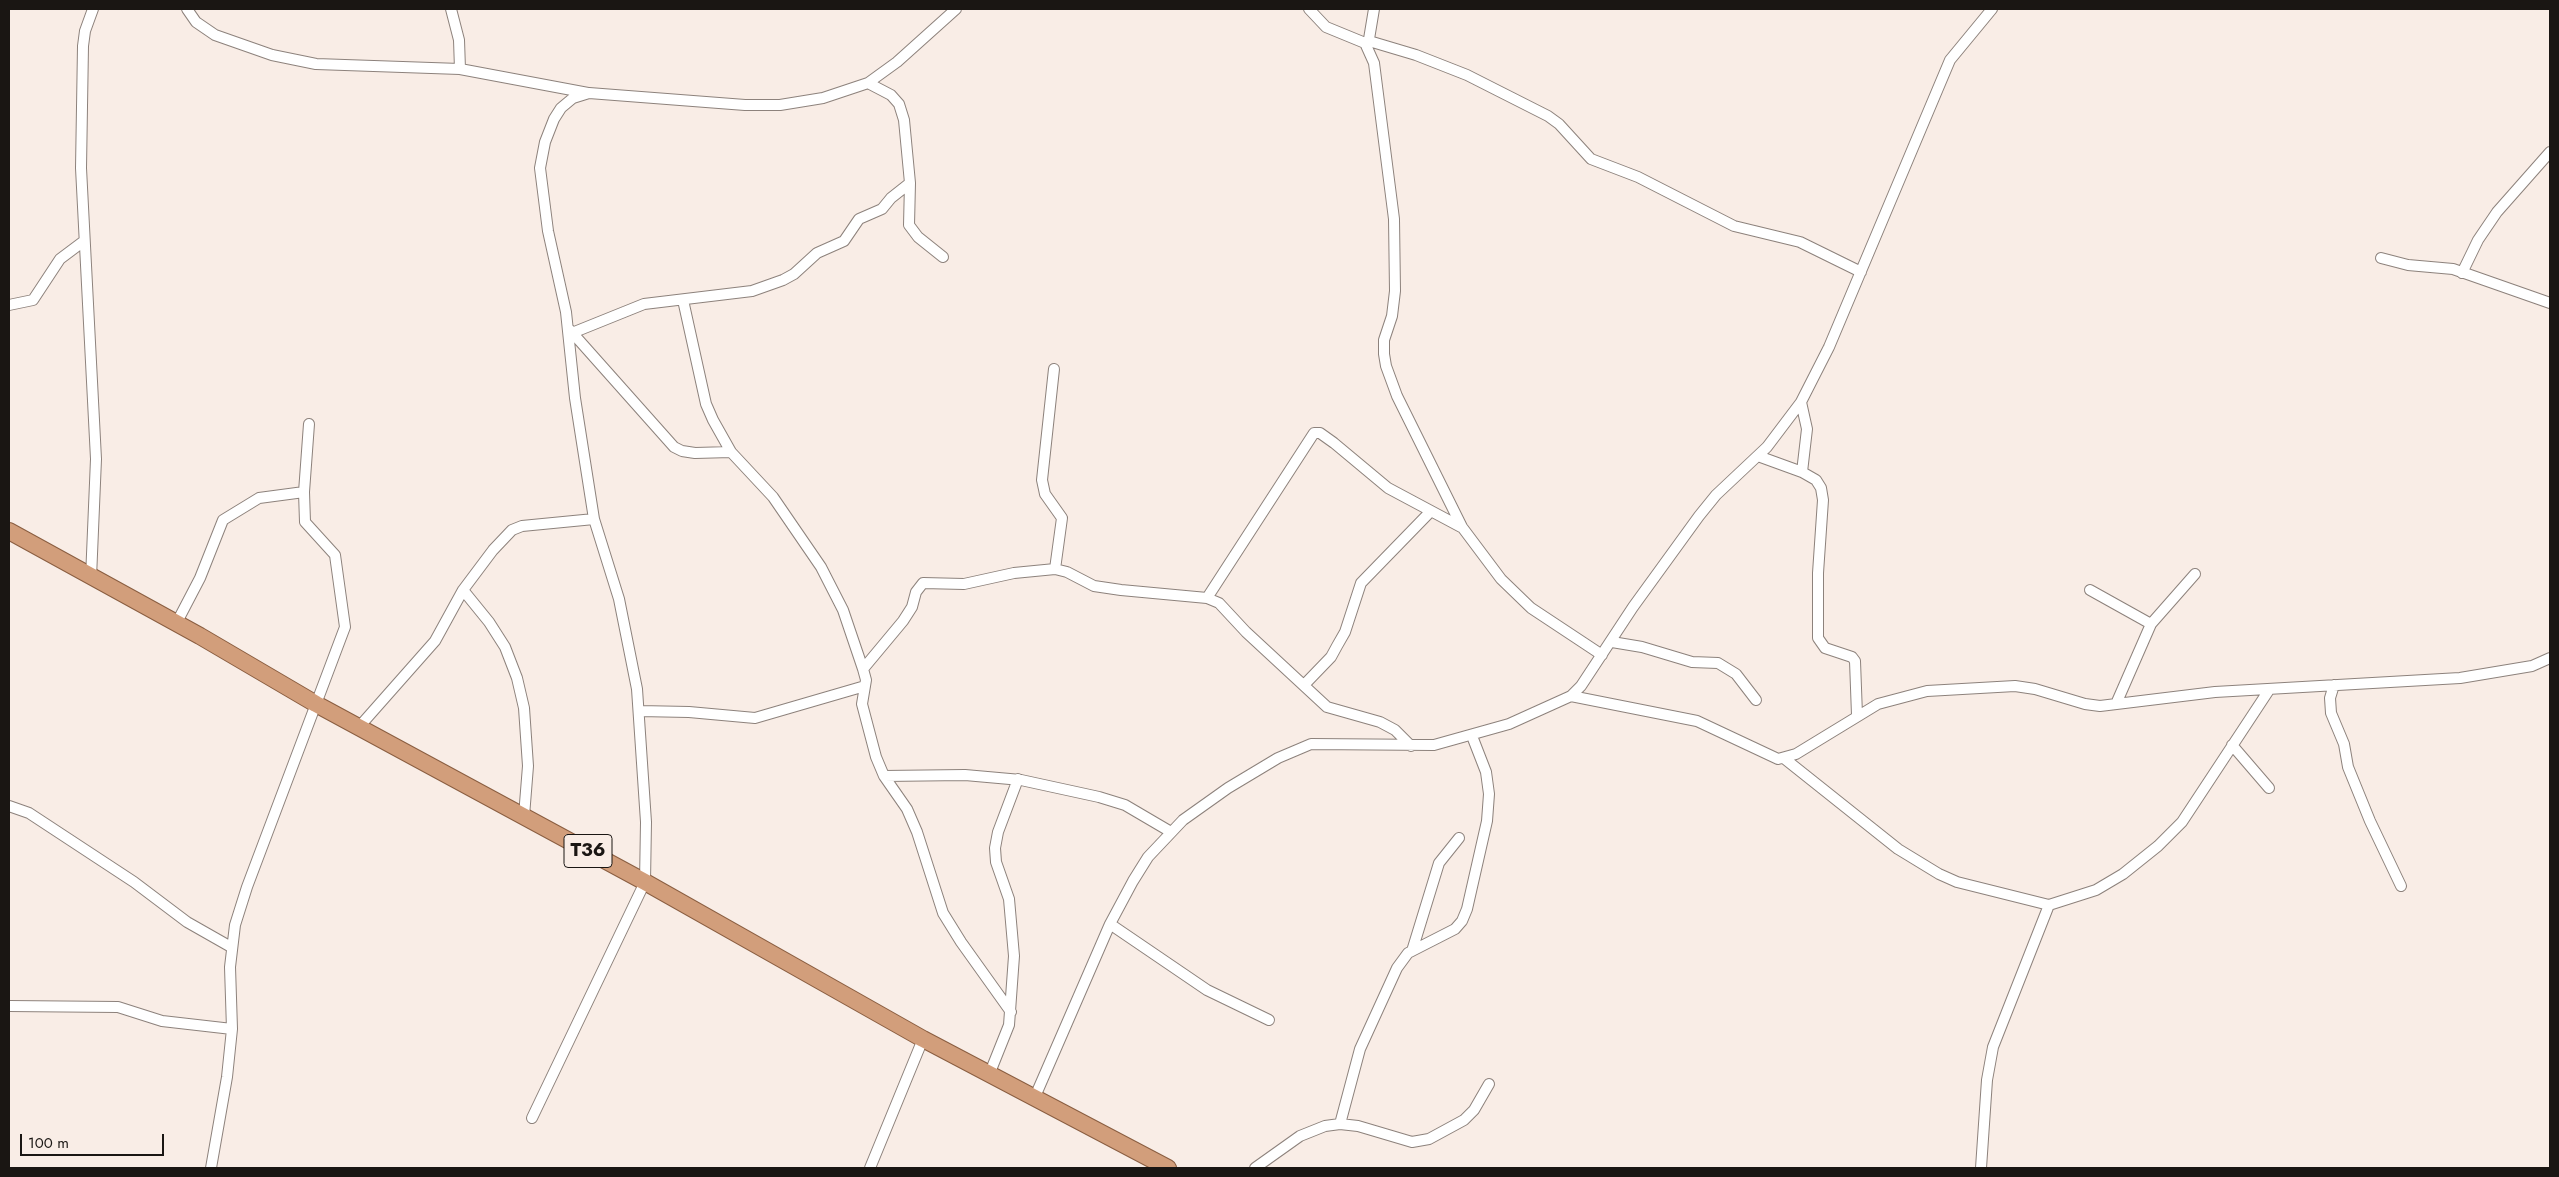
<!DOCTYPE html>
<html>
<head>
<meta charset="utf-8">
<style>
	body { margin:0 }
	#map { position:relative; width:2559px; height:1177px; overflow:hidden; background:#f9ede6; font-family:Jost,sans-serif }
	canvas { display:block }
	.frame { position:absolute; inset:0; border:10px solid #1a1613; pointer-events:none }
	.scale { position:absolute; left:20px; top:1134px; width:144px; height:22px; box-sizing:border-box; border:2px solid #1a1613; border-top:0; padding-left:6px; font-size:15px; line-height:18px; white-space:nowrap; color:#1a1613; -webkit-text-stroke:4px #f9ede6; paint-order:stroke }
</style>
</head>
<body>
<div id="map">
<canvas width="2559" height="1177"></canvas>
<div class="frame"></div>
<div class="scale">100 m</div>
</div>
<script>
const c = document.querySelector('canvas').getContext('2d');
c.lineJoin = 'round';
const toPath = rows => new Path2D(rows.map(r => 'M' + r).join(''));
function strokePath(path, color, width, dash) { c.strokeStyle = color; c.lineWidth = width; c.lineCap = dash ? 'butt' : 'round'; c.setLineDash(dash || []); c.stroke(path); }
function write(font, color, halo, rows, align = 'center') {
  c.font = font + ' Jost,sans-serif'; c.lineWidth = 4.5; c.setLineDash([]); c.textBaseline = 'middle'; c.strokeStyle = halo; c.fillStyle = color; for (const [text, x, y, turn = 0] of rows) {
    c.save(); c.translate(x, y); c.rotate((+turn || 0) * Math.PI / 180); c.textAlign = isNaN(turn) ? turn : align; if (halo) c.strokeText(text, 0, 0); c.fillText(text, 0, 0); c.restore();
  }
}
const minor = toPath([
	[187,9,196,22,215,35,272,55,316,64,460,69,588,93],
	[451,9,459,40,460,69],
	[1309,9,1326,27,1365,43,1374,63,1394,219,1395,291,1392,316,1384,340,1384,354,1386,366,1397,396,1462,527,1501,579,1531,608,1602,655],
	[1369,41,1416,55,1467,75,1548,116,1559,124,1591,159,1638,177,1734,226,1800,242,1861,272],
	[1368,45,1374,9],
	[868,83,891,95,899,104,904,120,910,183,909,225,918,237,943,257],
	[2381,258,2408,265,2453,269,2550,303],
	[2462,273,2478,240,2497,212,2550,152],
	[683,300,706,404,713,420,731,452,773,497,821,567,843,610,863,669,866,680,862,704,876,757,884,776,907,809,917,832,943,913,961,942,1011,1012],
	[9,305,33,300,60,259,84,241],
	[569,329,674,447,682,451,695,453,731,452],
	[572,333,644,304,752,291,783,280,794,274,817,253,844,241,859,219,882,209,891,198,910,183],
	[1054,369,1042,480,1045,494,1062,518,1055,569],
	[1801,402,1807,429,1802,472],
	[1758,456,1802,472,1816,480,1821,488,1823,500,1818,573,1818,638,1825,648,1852,657,1855,661,1857,715],
	[91,578,96,459,81,168,83,46,85,31,93,9],
	[463,590,489,622,505,647,517,678,524,708,528,766,524,816],
	[2090,590,2151,624],
	[1207,598,1314,433,1320,433,1334,443,1388,488,1461,527],
	[176,624,200,578,223,520,259,498,304,492],
	[1612,642,1642,647,1692,662,1718,663,1736,674,1756,700],
	[863,669,903,621,912,607,916,592,923,583,964,584,1014,573,1055,569,1067,572,1094,586,1121,590,1207,598,1219,603,1246,632,1327,707,1380,722,1395,730,1411,746],
	[1304,685,1331,657,1337,646,1345,632,1361,583,1431,511],
	[2334,685,2330,698,2331,713,2344,744,2348,767,2370,821,2401,886],
	[1571,696,1697,721,1778,759,1796,754,1878,704,1927,691,2015,686,2035,689,2085,704,2100,706,2215,692,2460,678,2532,666,2550,658],
	[2116,704,2151,624,2195,574],
	[639,711,689,712,755,718,865,686],
	[359,727,435,641,463,590,493,550,512,530,522,526,594,519],
	[2232,745,2269,788],
	[1785,759,1898,849,1939,874,1957,882,2049,905,2096,890,2123,874,2158,846,2182,822,2269,690],
	[884,776,965,775,1021,780,1099,797,1125,805,1171,832],
	[9,806,29,813,134,882,187,922,231,947],
	[1110,924,1207,990,1269,1020],
	[1412,951,1439,863,1459,838],
	[9,1006,118,1007,162,1021,232,1029],
	[989,1075,1009,1025,1014,956,1009,899,996,862,995,848,998,832,1018,779],
	[1034,1099,1110,924,1133,881,1148,857,1183,820,1228,788,1278,758,1311,744,1434,745,1509,724,1571,696,1581,686,1633,607,1699,516,1716,495,1767,447,1801,402,1829,347,1950,60,1992,9],
	[532,1118,645,882,646,822,637,689,619,599,594,519,575,398,566,312,548,231,540,168,545,142,554,119,561,108,573,98,589,93,745,105,780,105,823,98,868,83,897,62,956,9],
	[1340,1124,1360,1049,1397,968,1408,953,1455,929,1462,921,1467,909,1487,821,1489,794,1486,772,1472,736],
	[211,1168,227,1077,232,1029,230,967,235,925,247,887,345,627,335,555,305,522,304,492,309,424],
	[870,1168,923,1039],
	[1255,1168,1300,1136,1325,1126,1340,1124,1358,1126,1412,1142,1429,1139,1464,1120,1474,1110,1489,1084],
	[1981,1168,1987,1080,1993,1047,2049,905]
]);
const trunk = toPath([
	[9,531,200,636,316,704,645,882,923,1039,1168,1168]
]);
const shields = [
	[588,851,48]
];
const shieldNames = [
	["T36",588,851]
];
strokePath(minor, '#8d827c', 12);
strokePath(trunk, '#8a5e41', 18);
strokePath(minor, '#fff', 10);
strokePath(trunk, '#d29e7b', 16);
for (const [x, y, w] of shields) { const box = new Path2D(); box.roundRect(x - w / 2, y - 16.5, w, 33, 4); c.fillStyle = '#f9ede6'; c.fill(box); strokePath(box, '#1a1613', 1); }
write('bold 19px', '#1a1613', null, shieldNames);
</script>
</body>
</html>
